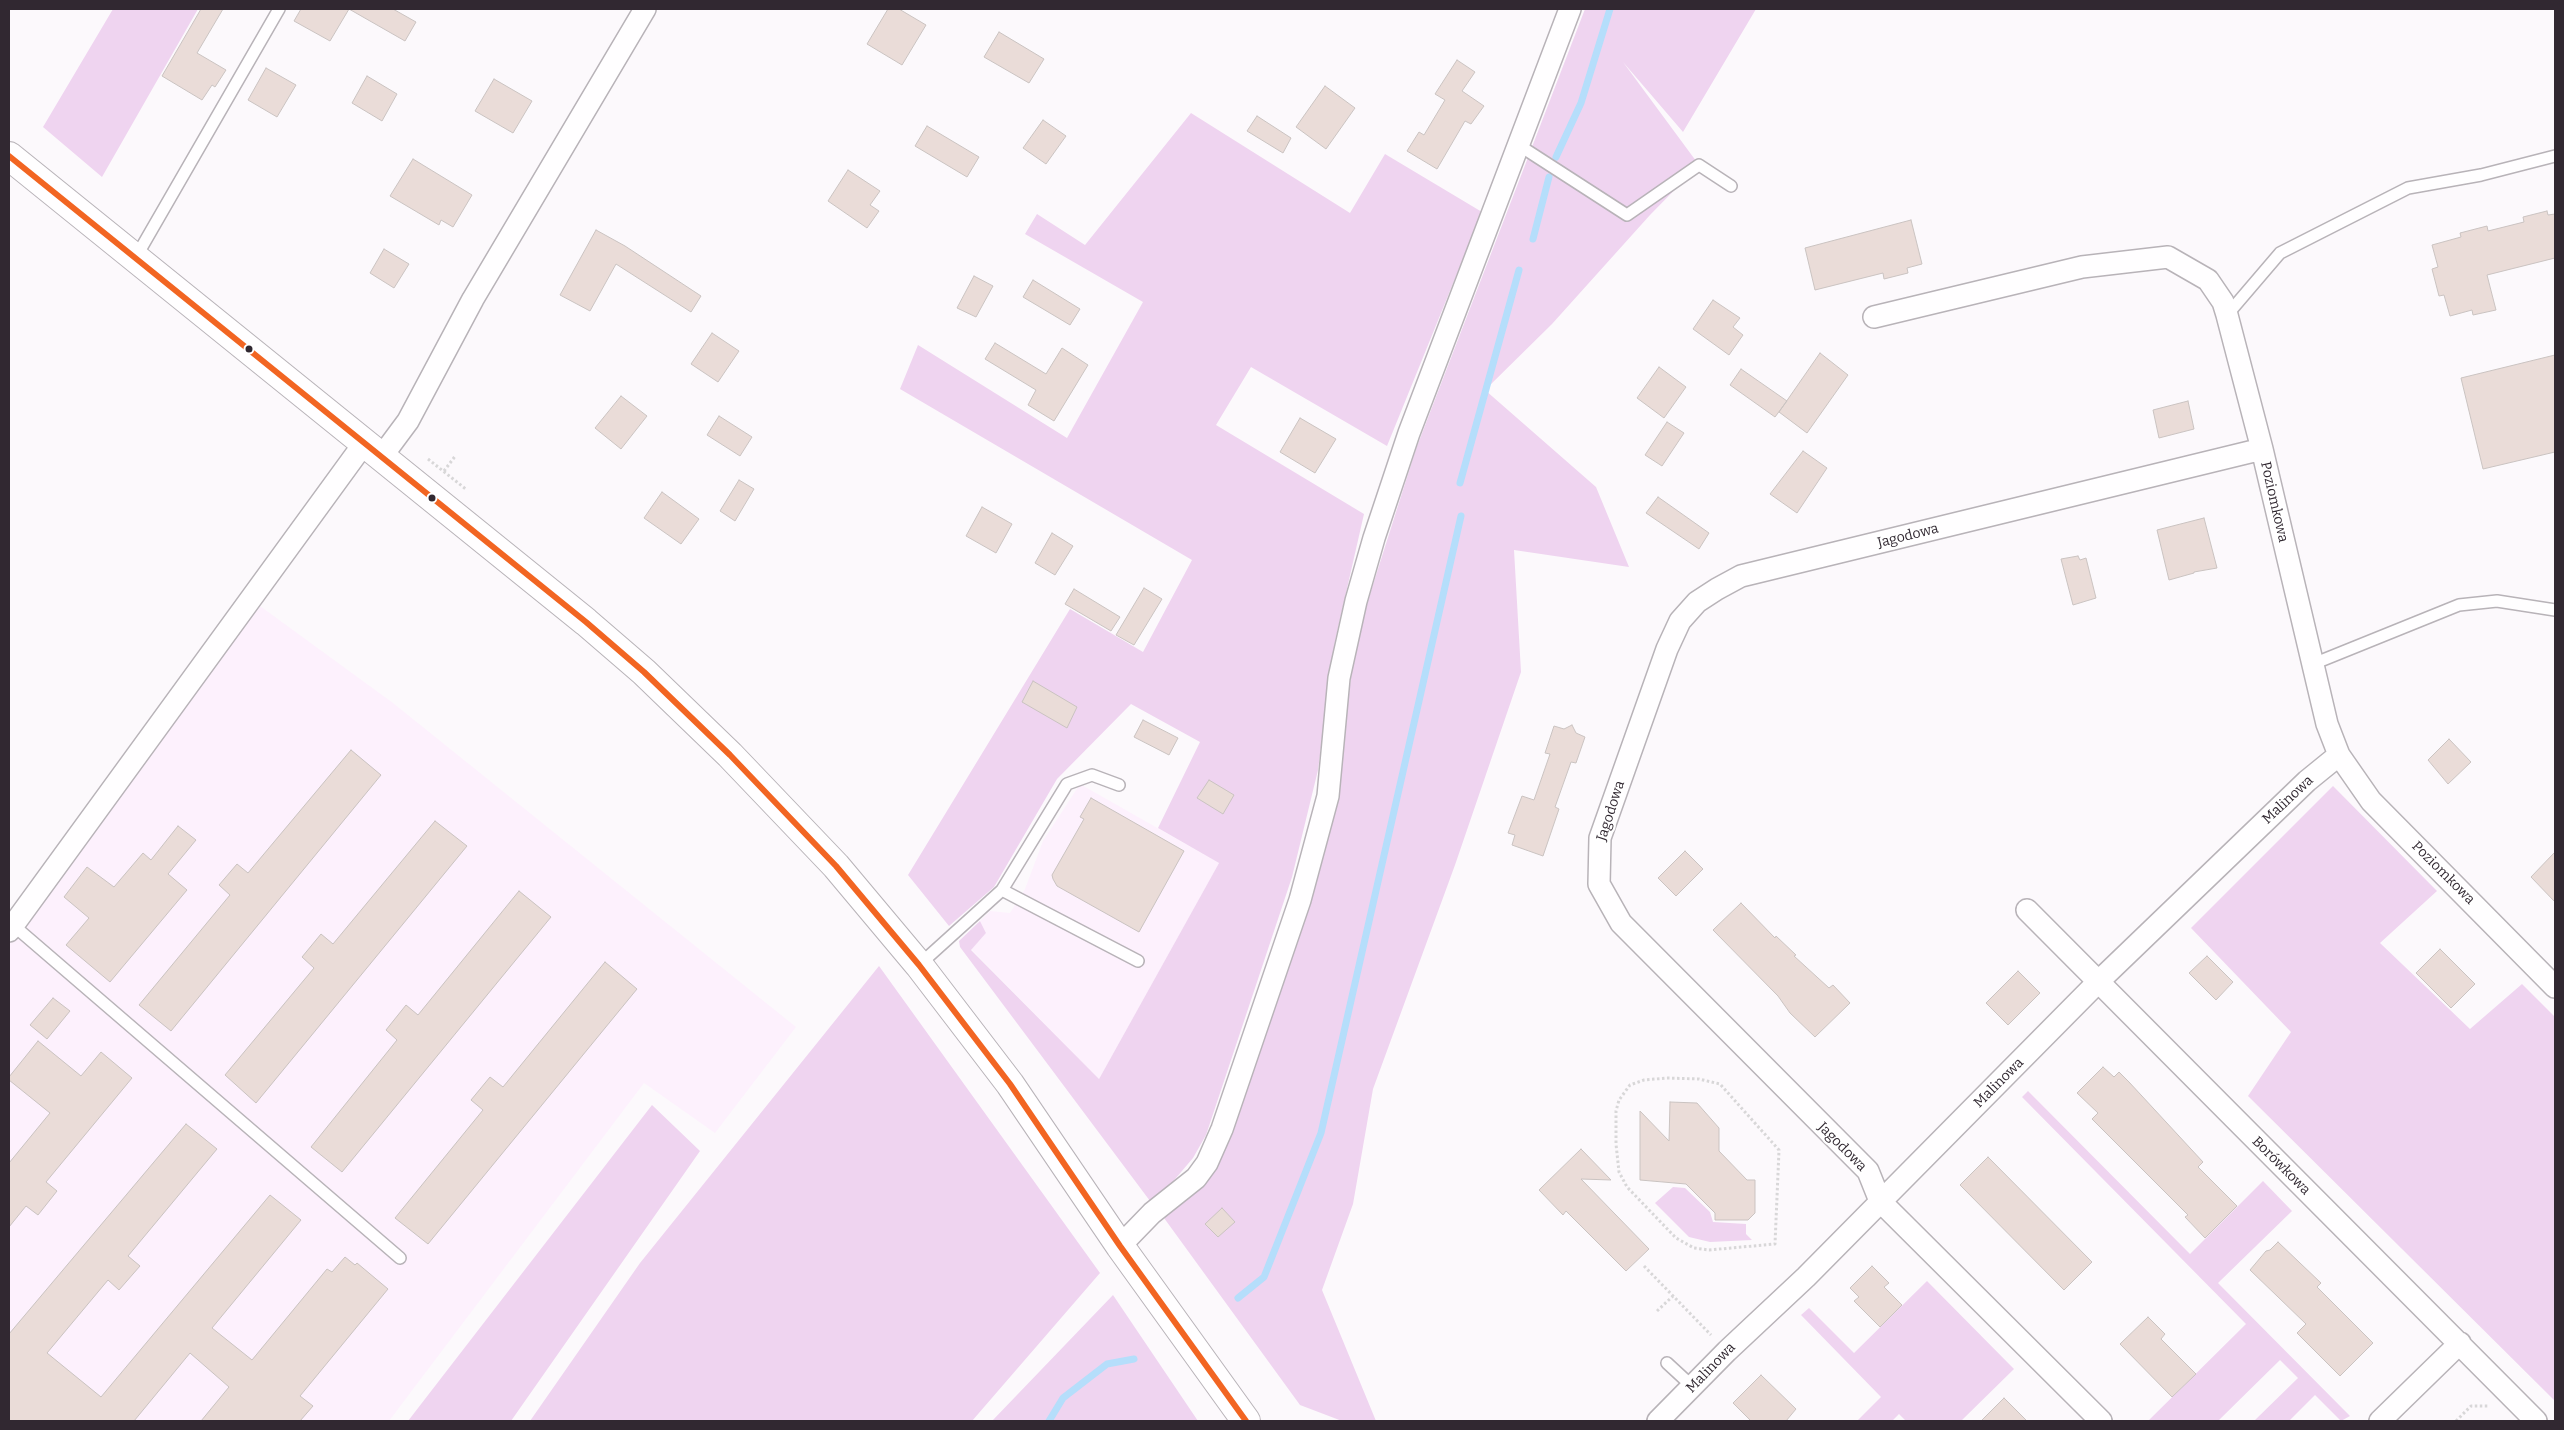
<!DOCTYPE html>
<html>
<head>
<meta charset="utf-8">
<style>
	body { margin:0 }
	#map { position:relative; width:2564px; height:1430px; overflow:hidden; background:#fcf9fc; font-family:Bitter,serif }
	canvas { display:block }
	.frame { position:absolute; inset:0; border:10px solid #312831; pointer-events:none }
</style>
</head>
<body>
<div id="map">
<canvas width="2564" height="1430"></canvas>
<div class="frame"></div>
</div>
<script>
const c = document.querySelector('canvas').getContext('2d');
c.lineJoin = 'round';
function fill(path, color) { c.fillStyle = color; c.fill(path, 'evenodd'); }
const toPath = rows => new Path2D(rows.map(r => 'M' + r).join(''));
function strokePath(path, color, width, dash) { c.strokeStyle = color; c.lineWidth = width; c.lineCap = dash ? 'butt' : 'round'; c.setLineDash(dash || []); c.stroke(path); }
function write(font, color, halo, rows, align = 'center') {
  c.font = font + ' Bitter,serif'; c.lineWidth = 4.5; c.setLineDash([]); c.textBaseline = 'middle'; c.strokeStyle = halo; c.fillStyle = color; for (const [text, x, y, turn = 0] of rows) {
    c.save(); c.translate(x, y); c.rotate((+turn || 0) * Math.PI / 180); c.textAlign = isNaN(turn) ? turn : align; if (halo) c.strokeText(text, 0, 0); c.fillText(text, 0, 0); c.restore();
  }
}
const built = toPath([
	[260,606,393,703,796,1027,715,1133,644,1083,389,1421,9,1421,9,943],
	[1080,784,1219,863,1099,1079,971,949,986,933,980,921,990,911,1010,913,1025,889,1043,841]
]);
const green = toPath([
	[113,9,198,9,102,177,43,127],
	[1585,9,1756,9,1683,132,1623,62,1699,165,1650,215,1552,324,1485,390,1596,487,1629,567,1514,550,1521,672,1455,865,1373,1089,1353,1204,1322,1290,1376,1421,1342,1421,1300,1405,1164,1218,1218,1163,1340,764,1353,662,1365,610,1416,449],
	[1191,113,1350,213,1385,154,1482,212,1387,446,1251,367,1216,425,1364,514,1335,641,1318,770,1292,877,1206,1135,1193,1158,1153,1205,960,947,959,941,980,921,986,933,971,950,1099,1079,1219,863,1158,828,1200,742,1131,704,1057,779,994,887,949,926,908,875,1070,609,1143,652,1192,560,900,389,918,345,1067,438,1143,302,1025,234,1037,214,1085,245],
	[2333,786,2437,891,2380,943,2470,1029,2522,984,2555,1017,2555,1401,2248,1096,2291,1032,2191,928],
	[879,966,1100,1273,972,1421,530,1421,640,1263],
	[2028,1091,2190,1254,2263,1181,2292,1211,2218,1283,2350,1416,2341,1421,2315,1395,2289,1421,2254,1421,2298,1378,2280,1360,2218,1421,2148,1421,2246,1324,2022,1097],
	[652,1105,700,1151,511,1421,408,1421],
	[1673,1187,1685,1188,1710,1212,1713,1222,1746,1224,1746,1234,1752,1240,1710,1242,1689,1237,1655,1203],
	[1927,1281,2014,1369,1961,1421,1906,1421,1899,1414,1892,1421,1857,1421,1881,1397,1801,1315,1809,1308,1854,1353],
	[1113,1295,1198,1421,992,1421]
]);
const stream = toPath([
	[1556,157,1581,103,1610,9],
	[1533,239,1549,177],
	[1460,483,1519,270],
	[1238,1298,1264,1277,1321,1133,1461,516],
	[1049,1421,1063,1398,1107,1364,1134,1359]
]);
const building = toPath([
	[201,9,223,9,197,53,226,70,215,87,212,85,202,100,162,76,201,9],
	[301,9,393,9,416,22,405,41,349,9,330,41,294,21,301,9],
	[888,9,899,9,926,25,902,65,867,44,888,9],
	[999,32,1044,59,1029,83,984,57,999,32],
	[1457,60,1475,72,1462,91,1484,106,1471,124,1465,121,1437,169,1407,151,1419,132,1424,135,1445,100,1435,94,1457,60],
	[266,68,296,85,277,117,248,100,266,68],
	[367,76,397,94,382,121,352,103,367,76],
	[494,79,532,101,513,133,475,111,494,79],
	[1325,86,1355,108,1326,149,1296,127,1325,86],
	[1257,116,1291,138,1283,153,1247,131,1257,116],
	[1043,120,1066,136,1046,164,1023,148,1043,120],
	[927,126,979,157,967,177,915,146,927,126],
	[413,159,472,195,453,227,441,220,439,225,390,196,413,159],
	[848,170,880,191,870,205,879,211,867,228,828,201,848,170],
	[2547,211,2548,215,2555,214,2555,258,2487,275,2496,310,2473,315,2472,310,2450,316,2444,295,2439,296,2432,269,2438,267,2432,245,2461,237,2460,233,2487,226,2488,231,2524,222,2523,217,2547,211],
	[1911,220,1922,264,1907,268,1908,273,1884,279,1883,273,1815,290,1805,248,1911,220],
	[596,230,625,246,701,296,691,312,616,264,590,311,560,295,596,230],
	[384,249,409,264,394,288,370,273,384,249],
	[974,276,993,286,976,317,957,308,974,276],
	[1033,280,1080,309,1070,325,1023,297,1033,280],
	[1713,300,1740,318,1733,327,1743,335,1729,355,1693,329,1713,300],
	[712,333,739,351,718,382,691,364,712,333],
	[995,343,1046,374,1062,348,1088,365,1054,421,1028,405,1036,390,985,359,995,343],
	[1820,353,1848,375,1807,433,1779,412,1820,353],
	[2555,355,2555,452,2483,469,2461,378,2555,355],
	[1659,367,1686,387,1664,418,1637,398,1659,367],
	[1741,369,1787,401,1775,417,1730,385,1741,369],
	[621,396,647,416,621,449,595,428,621,396],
	[2188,401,2194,429,2159,438,2153,410,2188,401],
	[719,416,752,437,740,456,707,435,719,416],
	[1300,418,1336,439,1315,473,1280,452,1300,418],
	[1667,422,1684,433,1662,466,1645,455,1667,422],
	[1803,451,1827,468,1797,513,1770,494,1803,451],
	[739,480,754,489,735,521,720,511,739,480],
	[662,492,699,519,681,544,644,518,662,492],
	[1658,497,1709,533,1699,549,1646,513,1658,497],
	[982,507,1012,524,996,553,966,536,982,507],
	[2204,518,2217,568,2194,572,2194,573,2169,580,2157,530,2204,518],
	[1052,533,1073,546,1055,575,1035,563,1052,533],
	[2078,556,2080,560,2086,558,2096,598,2073,605,2061,559,2078,556],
	[1144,588,1162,599,1134,645,1116,635,1144,588],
	[1074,589,1120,617,1111,631,1065,604,1074,589],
	[1033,681,1077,707,1067,728,1022,702,1033,681],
	[1143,720,1178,738,1169,755,1134,737,1143,720],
	[1572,725,1576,733,1585,737,1576,763,1571,762,1555,807,1559,809,1543,856,1512,845,1515,835,1508,833,1522,796,1534,800,1550,754,1545,753,1554,726,1564,729,1572,725],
	[2449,739,2471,762,2448,784,2428,760,2449,739],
	[351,750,381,775,171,1031,139,1005,230,895,219,885,237,864,248,873,351,750],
	[1209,780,1234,795,1223,814,1197,798,1209,780],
	[1091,798,1184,851,1139,932,1057,886,1053,879,1052,875,1084,819,1080,817,1091,798],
	[435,821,467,846,256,1103,225,1075,314,968,302,957,321,934,333,944,435,821],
	[178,826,196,840,168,874,187,890,110,982,66,945,89,918,64,897,87,867,114,887,143,853,151,860,178,826],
	[1685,851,1703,869,1676,896,1658,878,1685,851],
	[2555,852,2555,902,2531,877,2555,852],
	[519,891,551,917,342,1172,311,1147,397,1040,386,1030,406,1005,418,1015,519,891],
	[1741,903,1775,938,1776,936,1796,955,1794,956,1829,988,1833,985,1850,1003,1815,1037,1790,1013,1778,996,1713,930,1741,903],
	[2440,949,2475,984,2451,1008,2416,973,2440,949],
	[2207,956,2233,982,2216,1000,2189,973,2207,956],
	[605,962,637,989,428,1244,395,1218,483,1110,471,1100,490,1077,503,1087,605,962],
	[2018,971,2040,993,2008,1025,1986,1003,2018,971],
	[53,998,70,1011,47,1039,30,1025,53,998],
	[38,1041,81,1076,101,1052,132,1078,46,1182,57,1191,38,1215,26,1206,9,1227,9,1163,50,1113,9,1080,9,1077,38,1041],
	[2103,1067,2114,1077,2119,1072,2129,1082,2203,1162,2198,1167,2237,1206,2205,1238,2185,1217,2188,1215,2092,1119,2098,1113,2077,1093,2103,1067],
	[1670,1102,1697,1103,1719,1128,1719,1151,1747,1180,1755,1180,1755,1213,1748,1220,1715,1220,1715,1213,1686,1184,1640,1180,1640,1111,1669,1141,1670,1102],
	[186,1124,217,1149,128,1256,140,1266,119,1290,108,1280,47,1353,101,1397,270,1195,301,1220,212,1328,252,1360,327,1269,332,1272,345,1257,355,1265,357,1263,388,1289,300,1396,313,1406,300,1421,201,1421,229,1387,190,1353,134,1421,9,1421,9,1334,186,1124],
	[1581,1149,1611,1180,1581,1179,1649,1249,1626,1271,1566,1211,1563,1215,1539,1190,1581,1149],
	[1988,1157,2092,1262,2064,1290,1960,1185,1988,1157],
	[1222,1208,1235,1222,1218,1237,1205,1224,1222,1208],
	[2278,1242,2321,1283,2317,1287,2373,1343,2340,1376,2297,1333,2306,1324,2250,1270,2266,1251,2270,1250,2278,1242],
	[1872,1266,1889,1283,1884,1287,1902,1305,1880,1327,1854,1301,1859,1297,1850,1288,1872,1266],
	[2148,1317,2165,1334,2161,1339,2196,1374,2172,1397,2120,1344,2148,1317],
	[1761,1375,1796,1409,1786,1421,1751,1421,1733,1403,1761,1375],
	[2004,1398,2027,1421,1981,1421,2004,1398]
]);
const path = toPath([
	[428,459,467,490],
	[444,471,456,455],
	[1667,1078,1699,1079,1720,1084,1779,1150,1775,1244,1709,1250,1694,1248,1676,1238,1627,1187,1619,1172,1616,1144,1616,1111,1619,1100,1630,1085,1644,1080,1667,1078],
	[1644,1266,1711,1335],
	[1657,1311,1673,1296],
	[2456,1421,2471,1406,2489,1406]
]);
const lane = toPath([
	[1517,144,1627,215,1699,165,1731,186],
	[136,257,279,9],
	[2227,315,2280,253,2408,188,2481,175,2555,156],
	[2313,664,2459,605,2497,601,2555,610],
	[1002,890,1067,784,1092,775,1119,785],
	[13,925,400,1258],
	[919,965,1002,890,1138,961],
	[1667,1363,1693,1387]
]);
const street = toPath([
	[1874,317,2082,267,2168,257,2208,280,2223,302,2227,315,2262,449,2327,724,2339,755,2371,801,2555,987],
	[382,456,408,421,473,299,645,9],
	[2027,910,2536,1421],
	[9,931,365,442],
	[1120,1246,1152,1213,1196,1178,1207,1163,1222,1129,1300,900,1328,796,1339,678,1356,601,1374,538,1409,433,1570,9],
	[1658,1421,1727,1351,1806,1277,2099,981,2307,781,2339,755],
	[2101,1421,1880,1201,1868,1171,1621,923,1599,884,1600,838,1667,649,1680,621,1697,602,1717,589,1741,576,2262,449],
	[2380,1421,2460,1343]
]);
const primary = toPath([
	[9,156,586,622,644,672,730,755,836,866,919,965,1010,1084,1120,1246,1246,1421]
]);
const bus1 = toPath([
	[9,156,586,622,644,672,730,755,836,866,919,965,1010,1084,1120,1246,1246,1421]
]);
const markers = [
	[249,349,4.5,"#312831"],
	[432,498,4.5,"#312831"]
];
const streetNames = [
	["Poziomkowa",2274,502,77],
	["Jagodowa",1908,536,-14],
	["Malinowa",2288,800,-43],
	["Jagodowa",1611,811,-72],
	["Poziomkowa",2443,873,45],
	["Malinowa",1999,1083,-45],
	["Jagodowa",1842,1147,45],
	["Borówkowa",2281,1166,45],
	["Malinowa",1711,1368,-46]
];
fill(built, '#fdf1fd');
fill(green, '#efd4f0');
strokePath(stream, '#b5defb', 7);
fill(building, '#eadcd8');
strokePath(building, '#cac3c1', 1);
strokePath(lane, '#b8b3b8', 14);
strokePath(street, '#b8b3b8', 24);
strokePath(primary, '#b8b3b8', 30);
strokePath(path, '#d8d7d8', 3, [2.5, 2.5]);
strokePath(lane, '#fffeff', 11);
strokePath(street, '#fffeff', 21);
strokePath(primary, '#fffeff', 28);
strokePath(bus1, '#f26522', 6);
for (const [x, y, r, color] of markers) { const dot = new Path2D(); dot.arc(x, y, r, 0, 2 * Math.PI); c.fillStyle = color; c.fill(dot); strokePath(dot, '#fff', 2); }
write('14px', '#312831', '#fff', streetNames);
</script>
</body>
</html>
